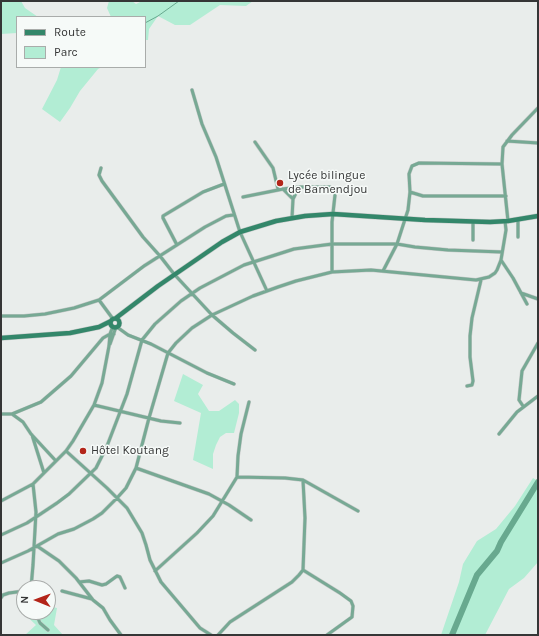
<!DOCTYPE html>
<html>
<head>
<meta charset="utf-8">
<style>
	body { margin:0 }
	#map { position:relative; width:539px; height:636px; overflow:hidden; background:#e9edeb; font-family:Karla,sans-serif }
	canvas { display:block }
	.frame { position:absolute; inset:0; border:2px solid #353636; pointer-events:none }
	.legend { position:absolute; left:16px; top:16px; width:130px; height:52px; box-sizing:border-box; background:#f6faf8; border:1px solid #a9acaa; margin:0; padding:5px 7px; list-style:none; font-size:12px; color:#353636 }
	.legend li { display:flex; align-items:center; gap:8px; height:20px }
	.legend b { width:20px; border:1px solid #a9acaa }
	.north { position:absolute; left:16px; top:580px; width:40px; height:40px; box-sizing:border-box; background:#f6faf8; border:1px solid #a9acaa; border-radius:50%; rotate:271deg; font-size:11px; font-weight:700; line-height:16px; text-align:center; color:#353636 }
	.north::after { content:''; display:block; margin:auto; width:14px; height:18px; background:#b32519; clip-path:polygon(50% 0,100% 100%,50% 72%,0 100%) }
</style>
</head>
<body>
<div id="map">
<canvas width="539" height="636"></canvas>
<div class="frame"></div>
<ul class="legend">
<li><b style="height:5px;background:#33876a"></b>Route</li>
<li><b style="height:11px;background:#b2edd4"></b>Parc</li>
</ul>
<div class="north">N</div>
</div>
<script>
const c = document.querySelector('canvas').getContext('2d');
c.lineJoin = 'round';
function fill(path, color) { c.fillStyle = color; c.fill(path, 'evenodd'); }
const toPath = rows => new Path2D(rows.map(r => 'M' + r).join(''));
function strokePath(path, color, width, dash) { c.strokeStyle = color; c.lineWidth = width; c.lineCap = dash ? 'butt' : 'round'; c.setLineDash(dash || []); c.stroke(path); }
function write(font, color, halo, rows, align = 'center') {
  c.font = font + ' Karla,sans-serif'; c.lineWidth = 3; c.setLineDash([]); c.textBaseline = 'middle'; c.strokeStyle = halo; c.fillStyle = color; for (const [text, x, y, turn = 0] of rows) {
    c.save(); c.translate(x, y); c.rotate((+turn || 0) * Math.PI / 180); c.textAlign = isNaN(turn) ? turn : align; if (halo) c.strokeText(text, 0, 0); c.fillText(text, 0, 0); c.restore();
  }
}
const green = toPath([
	[1,1,21,1,25,8,38,17,17,17,17,33,1,34],
	[109,1,132,1,136,4,142,1,253,1,246,6,220,5,190,25,175,25,158,16,149,29,148,40,145,40,145,17,111,17,107,8],
	[61,67,102,67,98,69,80,91,70,108,60,122,42,109,57,80],
	[183,374,203,385,198,394,209,411,219,411,235,400,239,404,239,413,234,433,226,433,220,437,216,445,213,454,213,469,193,460,201,413,174,401],
	[533,478,538,481,538,562,524,578,509,589,485,635,441,635,459,582,463,564,477,541,496,529,515,506],
	[24,605,24,612,48,612,48,606,57,608,54,625,63,635,25,635,36,625,17,607]
]);
const stream = toPath([
	[145,23,158,16,179,1]
]);
const river = toPath([
	[452,635,477,575,497,551,501,542,538,482]
]);
const street = toPath([
	[192,90,202,124,216,157,240,232,267,291],
	[507,141,538,143],
	[255,142,273,168,278,189],
	[101,168,99,175,102,181,143,237,160,256,174,274,212,315,233,333,255,350],
	[283,189,299,187],
	[410,192,423,196,506,196],
	[243,197,283,189,293,199],
	[292,218,293,199,299,187,330,187],
	[518,220,518,237],
	[505,221,506,230,501,260,513,278,527,304],
	[508,221,502,164,503,147,512,135,538,108],
	[473,222,473,240],
	[177,245,163,218,163,216,203,192,224,184],
	[383,271,397,244,408,210,410,192,409,174,412,166,419,163,502,164],
	[332,272,332,244,397,244,415,247,448,250,502,252],
	[521,293,538,299],
	[99,300,113,319],
	[1,316,24,316,45,314,74,308,99,300,144,266,205,227,226,216,233,215],
	[117,327,128,335,151,344,207,373,234,384],
	[110,344,116,327],
	[467,386,472,385,473,381,470,357,470,336,472,318,481,280],
	[94,405,161,421,180,423],
	[523,406,519,400,522,371,538,343],
	[1,414,12,414,41,402,71,376,103,338,110,334,114,334],
	[12,414,23,422,31,434,56,461],
	[499,434,517,412,538,396],
	[32,435,44,473],
	[66,451,107,488,127,508,142,533,146,545,150,560,161,582,200,628,211,635],
	[136,468,209,494,229,505,251,520],
	[237,477,238,456,241,434,249,402],
	[1,501,33,484,66,451,73,441,94,405,102,383,109,346,110,334,113,326],
	[1,535,27,523,57,503,69,494,96,468,107,446,127,394,142,340,155,324,181,301,200,288,244,265,294,249,332,244,332,222,335,195],
	[37,546,59,561,76,578,93,600,103,608,110,620,121,635],
	[1,563,28,551,58,534,74,529,93,519,102,513,117,498,126,488,136,468,149,418,168,353,176,343,192,328,212,315,253,296,278,287,296,281,332,272,371,270,476,280,489,277,495,273,497,270,501,260],
	[303,570,340,593,351,601,353,606,352,617,327,635],
	[155,571,197,533,213,516,237,477,285,478,303,480,358,511],
	[79,582,89,581,102,585,106,584,117,576,120,577,125,588],
	[31,588,33,565,36,512,33,484],
	[62,591,92,599],
	[1,598,3,595,9,593,24,591],
	[35,612,40,623,48,630],
	[218,635,230,622,292,582,299,575,303,570,305,518,303,480]
]);
const secondary = toPath([
	[116,318,158,286,222,242,240,232,276,221,305,216,333,214,425,220,490,222,508,221,538,216],
	'110.5 323a4.5 4.5 0 1 1 9 0a4.5 4.5 0 1 1-9 0Z',
	[1,338,70,333,99,327,111,321]
]);
const markers = [
	[280,183,4,"#b32519"],
	[83,451,4,"#b32519"]
];
const poiNames = [
	["Lycée bilingue",288,176],
	["de Bamendjou",288,190],
	["Hôtel Koutang",91,451]
];
fill(green, '#b2edd4');
strokePath(stream, '#68a98f', 1);
strokePath(river, '#68a98f', 6);
strokePath(street, '#c5c8c7', 4);
strokePath(secondary, '#c5c8c7', 5.5);
strokePath(street, '#77a994', 3);
strokePath(secondary, '#33876a', 4.5);
for (const [x, y, r, color] of markers) { const dot = new Path2D(); dot.arc(x, y, r, 0, 2 * Math.PI); c.fillStyle = color; c.fill(dot); strokePath(dot, '#f6faf8', 1.5); }
write('12px', '#353636', '#f6faf8', poiNames, 'left');
</script>
</body>
</html>
